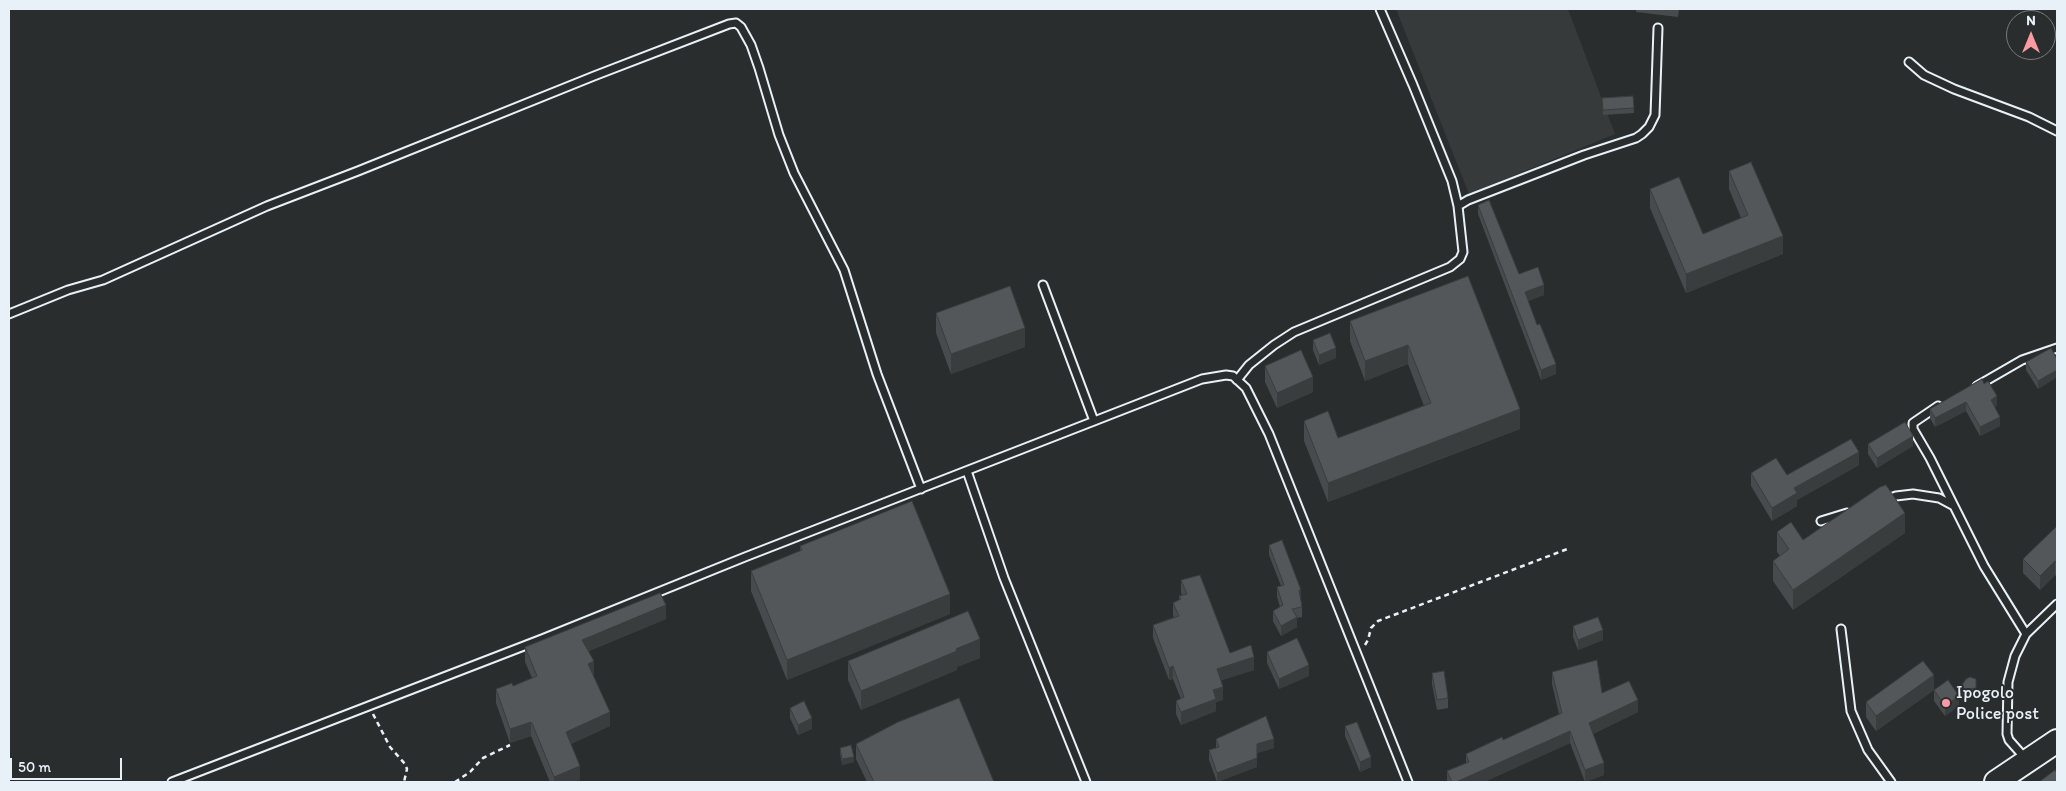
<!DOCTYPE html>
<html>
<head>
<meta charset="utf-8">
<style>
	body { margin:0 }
	#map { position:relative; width:2066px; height:791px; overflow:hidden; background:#2a2d2e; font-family:Itim,sans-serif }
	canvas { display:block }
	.frame { position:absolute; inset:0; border:10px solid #e8f1f8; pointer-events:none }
	.north { position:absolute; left:2006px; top:10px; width:50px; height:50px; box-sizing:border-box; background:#2a2d2e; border:1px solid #767b7f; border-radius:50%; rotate:0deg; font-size:14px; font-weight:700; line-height:20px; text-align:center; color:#e8f1f8 }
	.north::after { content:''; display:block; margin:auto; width:18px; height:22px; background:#ff9aa2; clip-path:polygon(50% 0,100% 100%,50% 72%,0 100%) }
	.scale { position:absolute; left:10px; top:758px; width:112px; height:22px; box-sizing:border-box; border:2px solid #e8f1f8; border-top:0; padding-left:6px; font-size:15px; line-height:18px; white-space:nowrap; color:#e8f1f8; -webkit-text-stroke:4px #2a2d2e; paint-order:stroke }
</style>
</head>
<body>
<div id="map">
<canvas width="2066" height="791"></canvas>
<div class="frame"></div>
<div class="north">N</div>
<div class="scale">50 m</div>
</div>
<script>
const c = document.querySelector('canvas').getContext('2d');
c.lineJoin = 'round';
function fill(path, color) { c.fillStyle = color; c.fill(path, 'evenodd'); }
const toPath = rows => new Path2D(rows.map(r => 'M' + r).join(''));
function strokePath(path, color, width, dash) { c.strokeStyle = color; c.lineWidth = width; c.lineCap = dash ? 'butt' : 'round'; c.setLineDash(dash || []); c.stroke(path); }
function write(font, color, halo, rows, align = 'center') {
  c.font = font + ' Itim,sans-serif'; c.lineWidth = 4; c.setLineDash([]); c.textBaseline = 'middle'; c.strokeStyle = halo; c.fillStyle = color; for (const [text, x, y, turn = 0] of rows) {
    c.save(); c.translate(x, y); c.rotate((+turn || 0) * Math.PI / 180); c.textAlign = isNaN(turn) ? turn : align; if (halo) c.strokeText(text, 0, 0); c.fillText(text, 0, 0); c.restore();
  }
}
const built = toPath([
	[1396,9,1568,9,1615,134,1469,194]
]);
const path = toPath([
	[1365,645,1368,640,1371,628,1378,621,1570,548],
	[373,714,390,747,405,764,407,769,404,782],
	[455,782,470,772,483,758,510,745]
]);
const service = toPath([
	[1909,62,1924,75,1954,89,2029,117,2057,131],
	[1458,206,1468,200,1584,155,1636,138,1642,134,1649,127,1655,115,1658,28],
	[1043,285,1094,421],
	[9,314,68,290,103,280,267,206,358,171,594,76,729,24,736,23,741,27,751,45,759,68,779,135,794,173,844,270,877,374,921,489],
	[1237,380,1249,365,1274,345,1294,332,1450,267,1460,259,1463,252,1458,206,1452,181,1413,85,1380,9],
	[1977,386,2022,360,2057,348],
	[1938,406,1913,423,1913,429,1930,458,1984,566,2026,634],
	[967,471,1004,578,1086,782],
	[1885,500,1896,496,1913,494,1939,498,1952,505],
	[1821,521,1847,513],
	[1841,629,1851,711,1868,750,1891,782],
	[2025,758,2009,740,2007,734,2008,682,2015,656,2026,634,2057,604],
	[172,782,542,639,745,557,1202,379,1226,375,1233,376,1246,388,1269,434,1408,782]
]);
const trunk = toPath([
	[1996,782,2057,741]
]);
const wall = toPath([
	[1636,9,1679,9,1678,17,1636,12],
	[1633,96,1634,113,1603,115,1602,98],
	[1729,171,1783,254,1686,293,1650,208,1650,189,1703,234,1741,218,1729,189],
	[1478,205,1519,274,1544,295,1528,301,1556,374,1541,380,1478,214],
	[1468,276,1520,429,1328,502,1304,441,1304,421,1338,438,1424,406,1408,364,1365,381,1350,341,1350,321],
	[936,313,1025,347,951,374,936,333],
	[1313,340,1336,358,1319,365,1313,350],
	[2057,359,2057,377,2038,389,2026,370,2026,362],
	[1265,366,1313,392,1277,408,1265,382],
	[1982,379,1997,405,1995,406,2000,426,1980,436,1966,411,1935,427,1930,418,1930,409],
	[1868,444,1913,446,1877,468,1868,454],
	[1859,465,1797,500,1797,506,1772,521,1751,486,1751,473,1787,475],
	[2057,526,2057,577,2055,575,2040,590,2023,573,2023,559],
	[1777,532,1803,540,1905,533,1793,610,1773,581,1773,561,1780,556,1777,552],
	[1269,545,1301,599,1301,600,1302,607,1302,617,1297,618,1297,627,1281,636,1273,621,1273,611,1280,607,1277,597,1277,587,1281,586,1269,555],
	[800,546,950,614,787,680,751,591,751,571,800,551],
	[1181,580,1230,653,1254,670,1221,680,1223,700,1216,702,1216,711,1181,725,1176,714,1176,701,1181,699,1173,679,1169,680,1153,638,1153,625,1174,617,1173,616,1173,603,1179,600,1179,596,1182,595,1181,593],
	[666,619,589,651,594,675,593,676,610,726,571,744,580,780,575,782,550,782,531,736,510,743,496,703,496,689,513,686,532,678,525,662,525,647],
	[1573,626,1603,640,1578,650,1573,637],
	[1267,652,1309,676,1279,689,1267,663],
	[980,658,957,667,957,670,861,710,848,680,848,661],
	[1552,672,1602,693,1638,712,1593,734,1604,775,1585,782,1570,743,1484,782,1447,782,1447,771,1466,763,1466,754,1503,740,1559,714,1552,684],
	[1432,673,1448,698,1448,708,1437,710,1432,684],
	[1976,679,1976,694,1959,696,1959,706,1945,716,1934,701,1934,690,1958,694,1958,691],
	[1934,690,1876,731,1866,717,1866,702],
	[790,708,812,729,798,735,790,718],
	[1345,726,1371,767,1360,772,1345,736],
	[1216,739,1274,748,1257,753,1257,767,1217,782,1209,760,1209,750,1216,748],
	[856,744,994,782,867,782,856,759],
	[840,748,854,762,842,765,840,753]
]);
const shadedWall = toPath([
	[1783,236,1783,254,1686,293,1686,274],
	[1544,285,1544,295,1525,302,1525,292],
	[1025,328,1025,347,951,374,951,354],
	[1408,345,1408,364,1365,381,1365,361],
	[1336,348,1336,358,1319,365,1319,355],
	[1556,364,1556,374,1541,380,1541,370],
	[2057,370,2057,377,2038,389,2038,381],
	[1313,377,1313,392,1277,408,1277,393],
	[1997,396,1997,405,1991,409,1991,400],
	[1966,402,1966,411,1935,427,1935,418],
	[1520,409,1520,429,1328,502,1328,483],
	[2000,417,2000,426,1980,436,1980,427],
	[1913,436,1913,446,1877,468,1877,458],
	[1859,452,1859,465,1797,500,1797,506,1772,521,1772,508,1794,488],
	[1905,513,1905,533,1793,610,1793,590],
	[2055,561,2055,575,2040,590,2040,576],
	[1299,590,1301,590,1301,599,1299,600],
	[950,594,950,614,787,680,787,660],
	[666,605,666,619,582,654,582,640],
	[1297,617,1297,627,1281,636,1281,626],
	[1603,630,1603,640,1578,650,1578,640],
	[980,639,980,658,957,667,957,670,861,710,861,691],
	[1254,657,1254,670,1217,682,1217,669],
	[594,661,594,675,588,678,588,664],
	[1309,665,1309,676,1279,689,1279,679],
	[1173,666,1173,679,1169,680,1169,668],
	[1934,675,1934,690,1876,731,1876,716],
	[1223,687,1223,700,1216,702,1216,711,1181,725,1181,712,1213,690],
	[1959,696,1959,706,1945,716,1945,706],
	[1638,700,1638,712,1589,736,1589,723],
	[610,712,610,726,566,746,566,732],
	[812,718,812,729,798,735,798,725],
	[531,722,531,736,510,743,510,729],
	[1570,731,1570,743,1484,782,1456,782],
	[1274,739,1274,748,1257,753,1257,744],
	[854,757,854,762,842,765,842,759],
	[1371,757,1371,767,1360,772,1360,762],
	[1257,758,1257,767,1217,782,1217,773],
	[1604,763,1604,775,1585,782,1585,770],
	[580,766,580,780,575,782,554,782,554,777]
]);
const building = toPath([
	[1633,96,1634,108,1603,110,1602,98,1633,96],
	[1751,162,1783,236,1686,274,1650,189,1679,177,1703,234,1748,215,1729,171,1751,162],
	[1489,200,1519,274,1538,267,1544,285,1525,292,1537,325,1540,324,1556,364,1541,370,1478,205,1489,200],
	[1468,276,1520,409,1328,483,1304,421,1328,411,1338,438,1431,403,1408,345,1365,361,1350,321,1468,276],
	[1010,286,1025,328,951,354,936,313,1010,286],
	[1330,333,1336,348,1319,355,1313,340,1330,333],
	[2051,348,2057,359,2057,370,2038,381,2026,362,2051,348],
	[1301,350,1313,377,1277,393,1265,366,1301,350],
	[1982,379,1984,384,1988,381,1997,396,1991,400,2000,417,1980,427,1966,402,1935,418,1930,409,1982,379],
	[1905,422,1913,436,1877,458,1868,444,1905,422],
	[1851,439,1859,452,1794,488,1797,493,1772,508,1751,473,1776,458,1787,475,1851,439],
	[1886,485,1905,513,1793,590,1773,561,1789,549,1777,532,1791,522,1803,540,1880,487,1886,485],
	[912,501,950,594,787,660,751,571,802,550,800,546,912,501],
	[2057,526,2057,564,2055,561,2040,576,2023,559,2057,526],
	[1282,540,1301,590,1299,590,1302,607,1292,609,1297,617,1281,626,1273,611,1283,605,1277,587,1284,585,1269,545,1282,540],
	[1200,575,1230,653,1251,645,1254,657,1217,669,1223,687,1213,690,1216,699,1181,712,1176,701,1184,697,1173,666,1169,668,1153,625,1179,616,1173,603,1181,599,1179,596,1187,594,1181,580,1200,575],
	[660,593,666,605,582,640,594,661,588,664,610,712,566,732,580,766,554,777,532,723,531,722,510,729,496,689,512,683,513,686,537,676,525,647,660,593],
	[968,611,980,639,956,649,957,651,861,691,848,661,968,611],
	[1598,617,1603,630,1578,640,1573,626,1598,617],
	[1297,638,1309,665,1279,679,1267,652,1297,638],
	[1597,660,1602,693,1629,681,1638,700,1589,723,1604,763,1585,770,1570,731,1456,782,1452,782,1447,771,1469,762,1466,754,1502,737,1503,740,1562,713,1552,672,1597,660],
	[1923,661,1934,675,1876,716,1866,702,1923,661],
	[1444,671,1448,698,1437,700,1432,673,1444,671],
	[1970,677,1976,679,1976,688,1958,691,1966,679,1970,677],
	[1948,680,1959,696,1945,706,1934,690,1948,680],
	[959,698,994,782,874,782,856,744,898,722,959,698],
	[804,701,812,718,798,725,790,708,804,701],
	[1266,716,1274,739,1257,744,1257,758,1217,773,1209,750,1219,747,1216,739,1266,716],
	[1357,722,1371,757,1360,762,1345,726,1357,722],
	[851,745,854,757,842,759,840,748,851,745],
	[2055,770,2057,773,2057,782,2039,782,2055,770]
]);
const markers = [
	[1946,703,5,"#ff9aa2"]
];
const poiNames = [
	["Ipogolo",1956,693],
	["Police post",1956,714]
];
fill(built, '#363a3b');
strokePath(service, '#e8f1f8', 11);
strokePath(trunk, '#e8f1f8', 26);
strokePath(path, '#e8f1f8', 2.5, [5, 4]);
strokePath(service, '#2a2d2e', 7);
strokePath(trunk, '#2a2d2e', 22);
fill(wall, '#474b4d');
fill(shadedWall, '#3a3d3e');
fill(building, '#535759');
strokePath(building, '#3a3d3e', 1);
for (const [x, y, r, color] of markers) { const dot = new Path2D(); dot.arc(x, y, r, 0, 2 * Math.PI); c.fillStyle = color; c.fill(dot); strokePath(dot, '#2a2d2e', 2); }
write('18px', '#e8f1f8', '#2a2d2e', poiNames, 'left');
</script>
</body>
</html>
